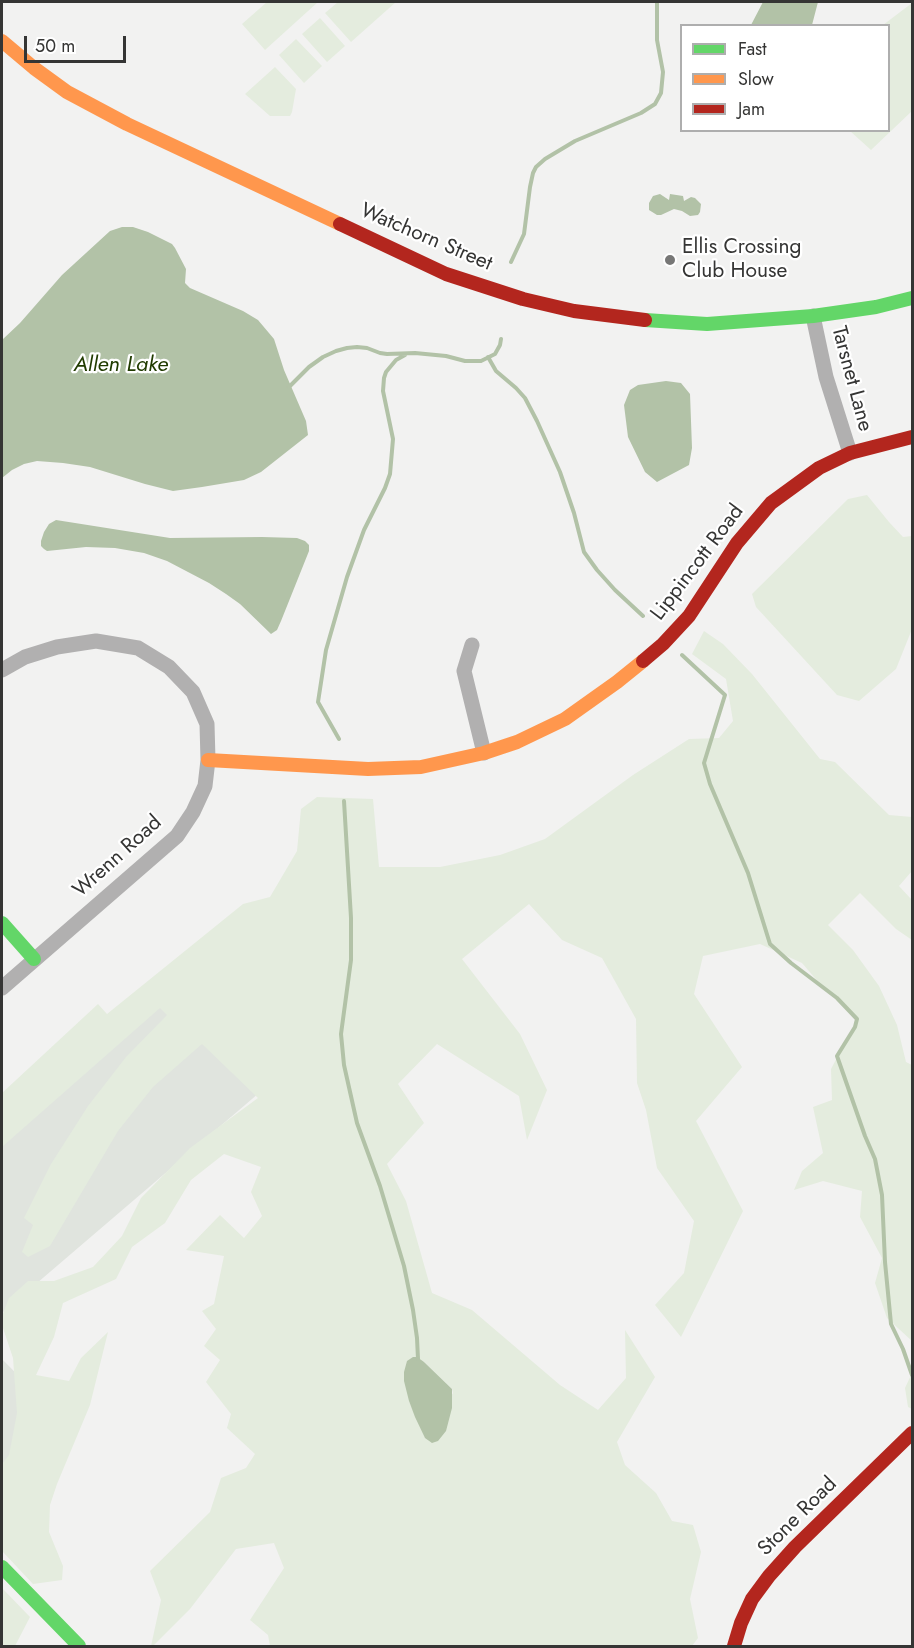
<!DOCTYPE html>
<html>
<head>
<meta charset="utf-8">
<style>
	body { margin:0 }
	#map { position:relative; width:914px; height:1648px; overflow:hidden; background:#f2f2f1; font-family:Jost,sans-serif }
	canvas { display:block }
	.frame { position:absolute; inset:0; border:3px solid #353534; pointer-events:none }
	.legend { position:absolute; left:680px; top:24px; width:210px; height:108px; box-sizing:border-box; background:#fff; border:2px solid #aeaeae; margin:0; padding:8px 10px; list-style:none; font-size:18px; color:#353534 }
	.legend li { display:flex; align-items:center; gap:12px; height:30px }
	.legend b { width:30px; border:2px solid #aeaeae }
	.scale { position:absolute; left:24px; top:36px; width:102px; height:27px; box-sizing:border-box; border:3px solid #353534; border-top:0; padding-left:8px; font-size:18px; line-height:21px; white-space:nowrap; color:#353534; -webkit-text-stroke:4px #fff; paint-order:stroke }
</style>
</head>
<body>
<div id="map">
<canvas width="914" height="1648"></canvas>
<div class="frame"></div>
<ul class="legend">
<li><b style="height:8px;background:#63d668"></b>Fast</li>
<li><b style="height:8px;background:#ff974d"></b>Slow</li>
<li><b style="height:8px;background:#b3261e"></b>Jam</li>
</ul>
<div class="scale">50 m</div>
</div>
<script>
const c = document.querySelector('canvas').getContext('2d');
c.lineJoin = 'round';
function fill(path, color) { c.fillStyle = color; c.fill(path, 'evenodd'); }
const toPath = rows => new Path2D(rows.map(r => 'M' + r).join(''));
function strokePath(path, color, width, dash) { c.strokeStyle = color; c.lineWidth = width; c.lineCap = dash ? 'butt' : 'round'; c.setLineDash(dash || []); c.stroke(path); }
function write(font, color, halo, rows, align = 'center') {
  c.font = font + ' Jost,sans-serif'; c.lineWidth = 4.5; c.setLineDash([]); c.textBaseline = 'middle'; c.strokeStyle = halo; c.fillStyle = color; for (const [text, x, y, turn = 0] of rows) {
    c.save(); c.translate(x, y); c.rotate((+turn || 0) * Math.PI / 180); c.textAlign = isNaN(turn) ? turn : align; if (halo) c.strokeText(text, 0, 0); c.fillText(text, 0, 0); c.restore();
  }
}
const built = toPath([
	[164,999,259,1093,2,1313,2,1139],
	[2,1359,63,1421,2,1475]
]);
const green = toPath([
	[267,2,318,2,265,50,242,24],
	[338,2,396,2,351,42,325,13],
	[912,3,912,111,871,150,850,131,888,130,888,26,883,25],
	[320,18,345,46,327,62,302,34],
	[296,39,322,66,304,83,279,55],
	[275,67,296,89,292,112,290,116,270,116,245,94],
	[867,495,889,522,903,537,912,536,912,629,896,669,859,701,837,695,756,607,752,594,848,499],
	[704,631,723,644,752,674,820,759,835,762,889,815,912,817,912,871,899,886,912,900,912,940,896,929,860,893,828,925,853,950,879,986,897,1025,906,1062,912,1065,912,1341,887,1318,875,1283,882,1258,860,1217,862,1191,823,1181,794,1190,802,1171,823,1153,813,1107,832,1100,831,1069,858,1018,826,991,802,963,760,944,703,956,694,994,742,1067,696,1121,743,1211,681,1337,655,1305,684,1273,694,1221,657,1168,646,1110,637,1083,636,1019,602,958,562,940,529,904,462,959,520,1034,547,1090,527,1140,519,1096,437,1044,398,1084,424,1123,387,1164,406,1201,432,1293,472,1310,560,1385,598,1410,626,1378,625,1330,655,1377,617,1442,625,1465,656,1493,672,1521,693,1525,701,1552,690,1599,698,1638,692,1646,270,1646,268,1635,250,1620,284,1568,274,1543,236,1549,190,1609,153,1646,151,1646,161,1600,150,1571,210,1512,221,1478,246,1468,255,1454,227,1428,231,1414,206,1382,220,1360,204,1346,216,1329,202,1311,214,1304,224,1256,186,1250,220,1215,244,1238,262,1216,251,1192,261,1167,224,1154,191,1180,165,1223,132,1247,116,1279,63,1303,54,1337,36,1375,69,1381,81,1358,108,1332,90,1405,57,1484,50,1505,49,1532,63,1566,62,1580,33,1584,2,1551,2,1464,9,1455,17,1413,13,1358,2,1325,2,1316,9,1298,28,1281,54,1281,93,1267,122,1236,141,1198,190,1148,258,1098,202,1044,153,1087,118,1131,50,1246,28,1257,22,1252,33,1225,24,1218,51,1164,88,1106,126,1057,167,1015,160,1008,2,1147,2,1093,98,1004,107,1014,243,904,270,897,297,851,301,809,317,797,373,799,379,867,440,867,500,855,545,839,633,775,689,739,719,738,733,721,726,679,692,654],
	[424,1362,452,1389,453,1393,425,1437,409,1401],
	[912,1373,912,1409,908,1407,905,1388],
	[2,1588,30,1617,15,1646,2,1646]
]);
const water = toPath([
	[763,2,818,2,812,25,751,25],
	[660,194,669,200,670,194,683,196,684,201,691,197,695,198,701,204,700,212,698,215,690,216,682,211,674,209,661,215,657,215,649,210,649,203,653,196],
	[122,227,133,227,148,232,172,244,175,248,186,269,185,283,190,288,243,311,258,320,274,339,284,370,306,421,308,435,261,472,244,480,202,487,173,491,145,484,90,467,63,463,37,461,24,464,12,470,2,478,2,340,20,323,62,275,110,231],
	[666,381,681,383,690,394,692,448,689,465,657,482,645,472,628,437,624,405,630,390,638,385],
	[56,520,170,538,262,537,297,538,305,541,309,545,309,551,281,621,277,630,271,634,240,604,226,594,209,583,167,561,144,553,115,548,86,547,47,551,44,549,41,546,41,541,44,532,49,524],
	[413,1357,417,1357,424,1362,452,1389,452,1408,446,1431,438,1441,432,1443,425,1438,415,1417,409,1401,404,1381,404,1372,407,1361]
]);
const stream = toPath([
	[511,262,524,234,530,187,533,173,536,167,545,159,575,141,641,113,655,104,661,93,663,72,657,40,657,2],
	[488,357,496,371,516,388,525,398,537,421,560,472,574,513,584,552,597,570,615,590,643,616],
	[289,387,309,367,323,357,336,351,347,348,357,347,367,348,380,353,387,354,415,353,446,356,465,361,481,361,495,354,500,345,501,339],
	[682,655,725,695,704,763,710,784,748,873,770,944,791,963,837,998,857,1019,855,1027,837,1056,865,1136,875,1159,882,1195,885,1262,891,1324,903,1349,912,1375],
	[339,739,318,702,326,650,347,577,364,530,385,488,390,474,393,439,383,391,384,378,386,372,396,360,405,355],
	[344,801,351,918,351,960,341,1034,344,1065,357,1123,380,1186,404,1266,413,1310,417,1338,418,1359]
]);
const street = toPath([
	[813,316,826,377,850,453],
	[472,645,464,671,484,753],
	[2,670,25,657,57,647,96,641,138,648,169,667,193,692,207,724,208,760,205,786,193,812,177,836,2,988]
]);
const fast = toPath([
	[645,320,707,324,813,316,876,307,912,298],
	[2,923,34,959],
	[2,1567,79,1646]
]);
const slow = toPath([
	[2,41,34,68,67,92,127,124,340,224],
	[208,760,368,769,421,767,484,753,517,742,565,719,617,682,643,661]
]);
const jam = toPath([
	[340,224,446,274,523,299,574,311,645,320],
	[643,661,663,644,689,616,737,543,771,503,819,468,850,453,912,437],
	[734,1646,741,1623,752,1599,769,1576,795,1547,912,1433]
]);
const markers = [
	[670,260,6,"#777776"]
];
const streetNames = [
	["Watchorn Street",426,238,23],
	["Tarsnet Lane",851,379,75],
	["Lippincott Road",698,563,-53],
	["Wrenn Road",118,857,-42],
	["Stone Road",798,1517,-45]
];
const poiNames = [
	["Ellis Crossing",682,248],
	["Club House",682,272]
];
const waterNames = [
	["Allen Lake",121,366]
];
fill(built, '#e0e4de');
fill(green, '#e4ecde');
fill(water, '#b2c2a7');
strokePath(stream, '#b2c2a7', 4);
strokePath(street, '#b1b0b0', 15);
strokePath(fast, '#63d668', 14);
strokePath(slow, '#ff974d', 14);
strokePath(jam, '#b3261e', 14);
for (const [x, y, r, color] of markers) { const dot = new Path2D(); dot.arc(x, y, r, 0, 2 * Math.PI); c.fillStyle = color; c.fill(dot); strokePath(dot, '#fff', 2); }
write('21px', '#353534', '#fff', streetNames);
write('21px', '#353534', '#fff', poiNames, 'left');
write('italic 22px', '#203b00', '#fff', waterNames);
</script>
</body>
</html>
